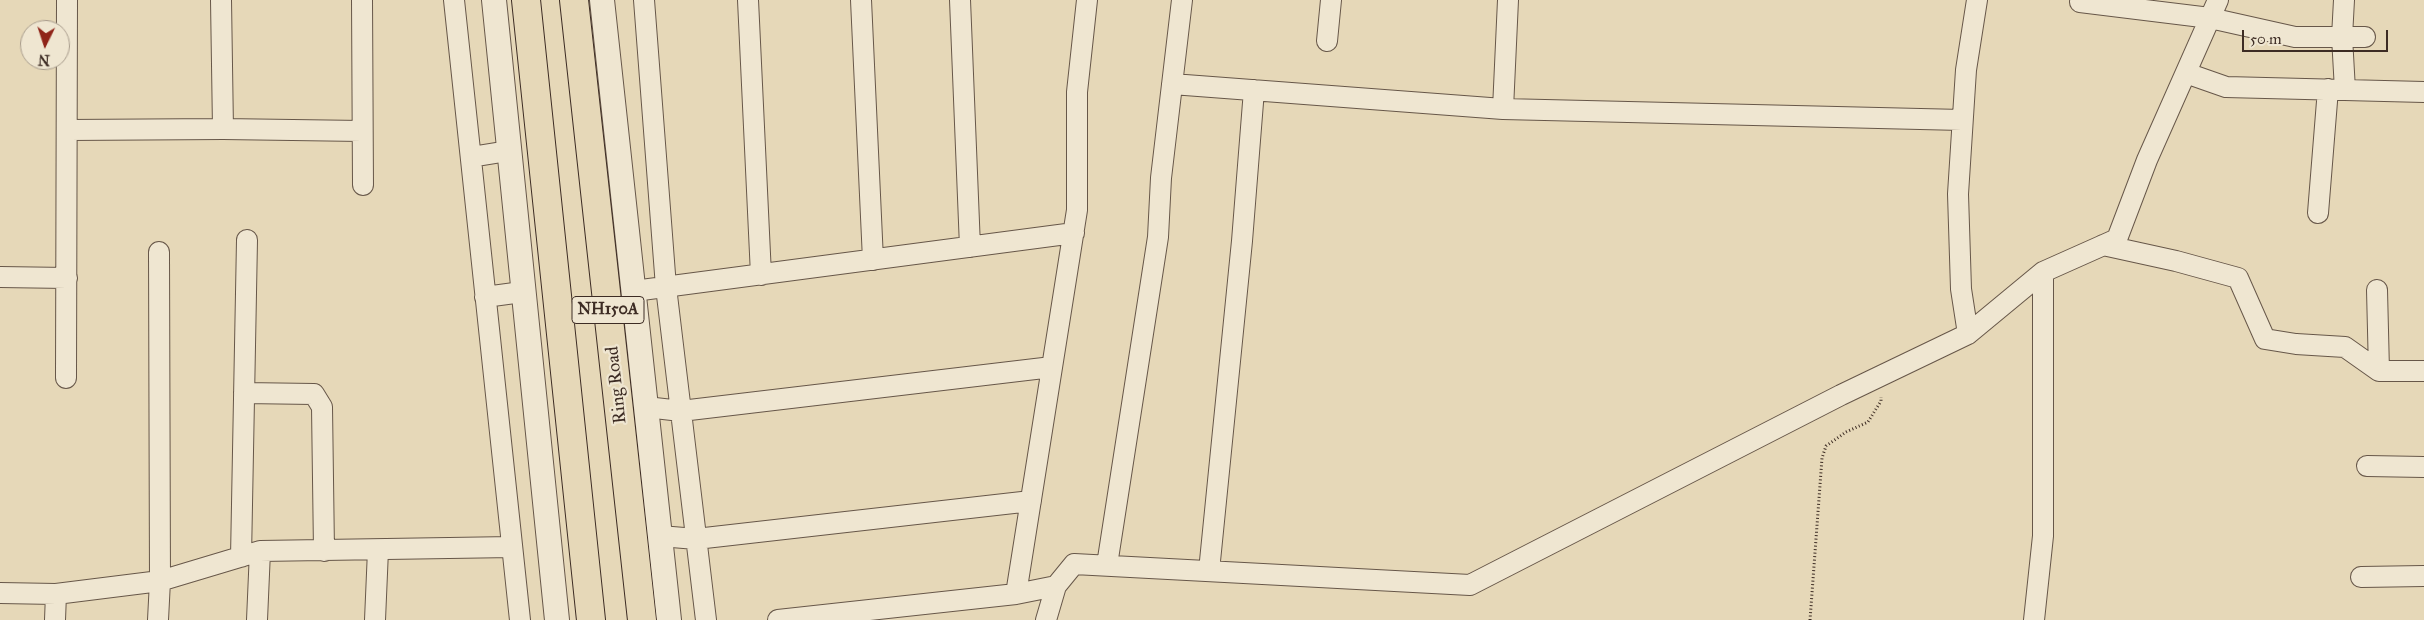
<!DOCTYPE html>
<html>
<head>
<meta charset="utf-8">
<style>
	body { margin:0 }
	#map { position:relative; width:2424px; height:620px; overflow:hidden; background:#e6d8b8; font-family:"IM FELL Great Primer",serif }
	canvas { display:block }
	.north { position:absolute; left:20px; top:20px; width:50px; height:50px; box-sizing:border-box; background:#efe6d1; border:1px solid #a89c8c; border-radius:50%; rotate:184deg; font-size:14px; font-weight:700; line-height:20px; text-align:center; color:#3d2c24 }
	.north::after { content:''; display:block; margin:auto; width:18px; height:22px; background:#8f2418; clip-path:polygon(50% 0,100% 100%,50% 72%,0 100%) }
	.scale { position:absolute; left:2242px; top:30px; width:146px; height:22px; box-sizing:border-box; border:2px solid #3d2c24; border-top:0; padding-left:6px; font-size:15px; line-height:18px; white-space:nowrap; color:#3d2c24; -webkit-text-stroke:4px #efe6d1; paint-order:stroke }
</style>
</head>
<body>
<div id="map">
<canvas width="2424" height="620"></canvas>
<div class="north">N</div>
<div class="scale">50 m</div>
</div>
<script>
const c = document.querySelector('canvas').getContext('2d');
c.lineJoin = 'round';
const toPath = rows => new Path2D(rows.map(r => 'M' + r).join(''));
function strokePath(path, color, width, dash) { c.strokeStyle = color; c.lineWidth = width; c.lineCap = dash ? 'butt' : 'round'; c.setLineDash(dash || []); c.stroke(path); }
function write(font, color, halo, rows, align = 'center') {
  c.font = font + ' "IM FELL Great Primer",serif'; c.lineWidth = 4.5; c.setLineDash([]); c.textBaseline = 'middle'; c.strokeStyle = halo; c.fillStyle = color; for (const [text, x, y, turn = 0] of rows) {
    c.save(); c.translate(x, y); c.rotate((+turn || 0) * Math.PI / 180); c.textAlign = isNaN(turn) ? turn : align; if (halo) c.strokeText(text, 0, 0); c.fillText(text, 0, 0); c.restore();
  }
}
const path = toPath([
	[1810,620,1822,458,1826,446,1846,432,1868,422,1881,401,1881,397]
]);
const minor = toPath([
	[221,0,223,129],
	[362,0,363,185],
	[454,0,520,620],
	[644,0,666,287,706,620],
	[748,0,761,275],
	[861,0,873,260],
	[960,0,970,247],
	[2344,0,2342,37,2345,90],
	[2080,2,2210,18,2295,37,2365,37],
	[1327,41,1331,0],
	[2186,73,2226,87,2424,92],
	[1172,84,1503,109,1962,120],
	[1503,109,1508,0],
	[68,130,223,129,362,131],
	[471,157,508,151],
	[2318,213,2328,89],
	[2103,245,2176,261,2238,278,2265,339,2296,344,2345,347,2379,371,2424,371],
	[0,277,67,278],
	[2377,290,2379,371],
	[634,291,1074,233],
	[485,297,522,292],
	[1968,334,1961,289,1958,194,1966,70,1977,0],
	[66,378,67,0],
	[244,393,314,394,322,407,324,551],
	[646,407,681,411,1052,367],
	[2367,466,2424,467],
	[660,536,696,539,1031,501],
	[241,557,247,240],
	[1107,565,1158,237,1161,178,1182,0],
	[1209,571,1242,241,1254,90],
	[2361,577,2424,576],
	[0,593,56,594,160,581,159,252],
	[1016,594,1077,210,1077,92,1087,0],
	[55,620,56,594],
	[158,620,160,581,260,551,512,547],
	[257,620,260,551],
	[375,620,378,550],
	[778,620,1016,594,1056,586],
	[1046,620,1056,586,1074,564,1470,585,1841,395,1968,334,2043,272,2117,239,2147,160,2218,0],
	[2034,620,2043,536,2043,272]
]);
const tertiary = toPath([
	[494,0,557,620],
	[602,0,669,620]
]);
const trunk = toPath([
	[526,0,591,620],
	[574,0,642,620]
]);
const shields = [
	[608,310,72]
];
const shieldNames = [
	["NH150A",608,310]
];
const streetNames = [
	["Ring Road",617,385,-96]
];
strokePath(minor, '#675749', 22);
strokePath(tertiary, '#675749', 26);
strokePath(trunk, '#3d2c24', 30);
strokePath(path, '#3d2c24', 3, [1, 2.5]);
strokePath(minor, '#efe6d1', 20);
strokePath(tertiary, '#efe6d1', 24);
strokePath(trunk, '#e6d8b8', 28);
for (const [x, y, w] of shields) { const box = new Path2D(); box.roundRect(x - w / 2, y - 13.5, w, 27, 4); c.fillStyle = '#efe6d1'; c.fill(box); strokePath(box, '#3d2c24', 1); }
write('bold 16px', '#3d2c24', null, shieldNames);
write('18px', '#3d2c24', '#efe6d1', streetNames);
</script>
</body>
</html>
